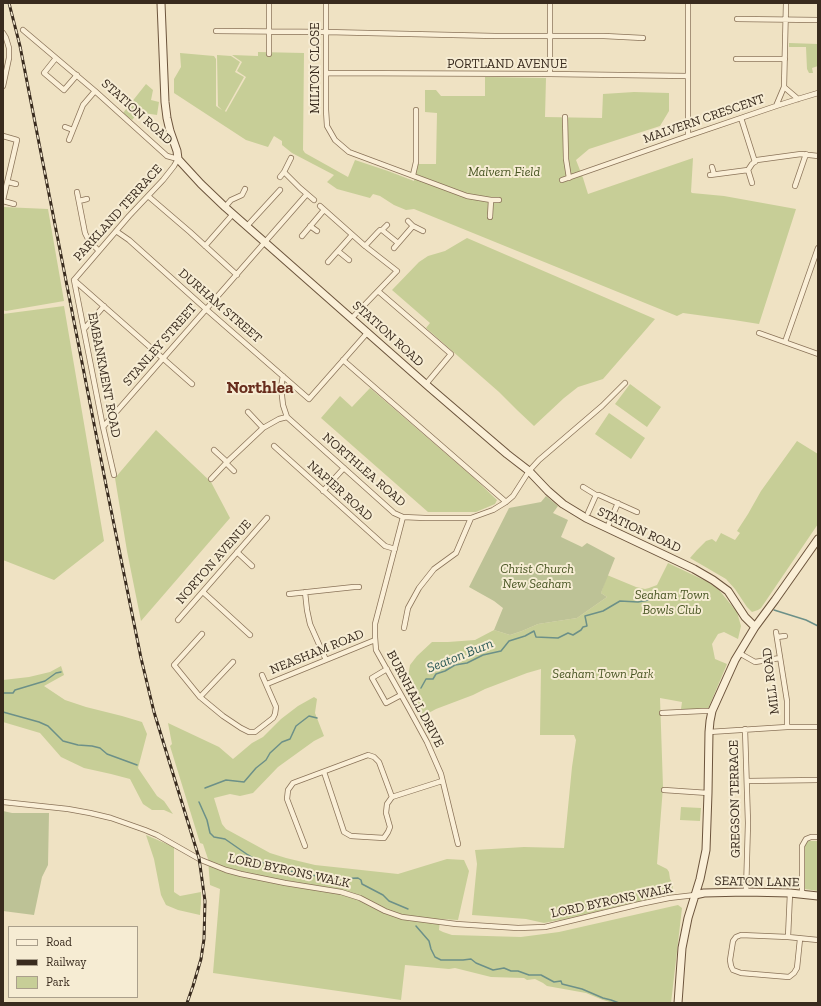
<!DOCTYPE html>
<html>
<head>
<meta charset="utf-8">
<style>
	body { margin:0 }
	#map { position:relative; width:821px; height:1006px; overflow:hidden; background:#efe2c3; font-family:"Zilla Slab",serif }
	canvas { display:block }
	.frame { position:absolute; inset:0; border:4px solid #392b1e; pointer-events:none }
	.legend { position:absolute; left:8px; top:926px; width:130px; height:72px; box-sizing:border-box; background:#f6ecd3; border:1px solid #aa9f8b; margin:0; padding:5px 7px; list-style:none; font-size:12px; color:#392b1e }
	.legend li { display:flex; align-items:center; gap:8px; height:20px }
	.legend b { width:20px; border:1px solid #aa9f8b }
</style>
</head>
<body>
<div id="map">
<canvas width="821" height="1006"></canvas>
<div class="frame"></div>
<ul class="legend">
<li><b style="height:5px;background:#faefd7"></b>Road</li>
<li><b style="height:5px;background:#392b1e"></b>Railway</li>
<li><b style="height:11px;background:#c7ce97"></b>Park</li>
</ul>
</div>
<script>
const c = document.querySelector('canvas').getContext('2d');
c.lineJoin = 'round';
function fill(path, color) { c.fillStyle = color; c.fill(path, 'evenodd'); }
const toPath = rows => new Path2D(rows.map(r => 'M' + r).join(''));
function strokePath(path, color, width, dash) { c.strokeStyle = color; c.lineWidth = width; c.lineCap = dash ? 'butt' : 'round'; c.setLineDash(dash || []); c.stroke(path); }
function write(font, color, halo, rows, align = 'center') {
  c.font = font + ' "Zilla Slab",serif'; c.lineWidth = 4; c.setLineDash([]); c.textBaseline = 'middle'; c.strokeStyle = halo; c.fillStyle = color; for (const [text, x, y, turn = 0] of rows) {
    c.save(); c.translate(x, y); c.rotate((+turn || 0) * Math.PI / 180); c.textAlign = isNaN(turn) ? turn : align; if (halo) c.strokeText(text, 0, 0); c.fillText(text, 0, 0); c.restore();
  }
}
const green = toPath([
	[789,43,818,44,818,66,812,68,813,73,809,73,807,69,806,47,789,47],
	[258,52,304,53,303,150,305,153,348,177,355,160,388,171,414,181,418,164,436,164,437,113,425,112,425,90,436,90,441,96,485,96,485,77,546,78,545,117,602,118,603,94,634,92,669,93,669,111,660,126,589,149,576,160,583,178,588,194,693,158,691,192,692,193,724,196,796,209,759,324,734,320,683,313,677,316,414,209,406,210,394,205,380,196,373,194,370,198,337,189,327,182,334,175,292,153,282,145,282,141,274,136,268,147,246,140,174,93,174,79,181,67,180,53,214,56,216,59,216,106,222,110,218,106,217,55,231,56,240,62,235,72,244,77,225,111,226,112,246,77,237,71,242,62,232,55,258,56],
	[146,84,153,90,151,100,159,102,157,115,144,113,141,110,132,120,123,113],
	[3,207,48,209,64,301,6,311,3,310],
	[467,238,655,319,603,379,578,387,564,398,534,426,517,410,499,392,426,328,430,323,392,290,419,262,428,256,445,251],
	[64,306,104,541,54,580,3,560,3,314],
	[630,384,661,407,647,427,615,404],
	[370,388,474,478,497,500,495,504,476,512,428,512,321,418,340,396,352,407],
	[609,413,645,438,631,459,595,434],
	[156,430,211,482,230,518,141,621,127,551,115,478],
	[797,441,818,454,818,524,761,608,758,610,752,612,747,607,735,589,726,579,690,558,697,550,706,541,712,539,716,542,721,533,735,540,740,533,737,531,748,514,761,491],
	[668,563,708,582,719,590,737,612,741,626,738,639,724,632,718,634,712,644,715,659,727,664,708,709,681,709,682,702,660,698,663,787,657,864,667,869,669,872,670,879,673,884,672,894,658,897,565,919,544,923,526,919,472,915,477,864,475,850,524,847,564,848,572,767,576,740,574,735,540,735,541,669,527,673,485,689,473,695,436,709,423,716,406,690,410,665,417,656,432,642,448,642,475,640,494,630,510,635,522,631,538,624,577,618,607,597,601,593,607,575,636,587,645,589,649,588,657,585],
	[61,666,64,675,44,686,65,700,86,707,122,716,142,722,147,734,138,768,157,796,164,801,173,814,164,810,152,810,143,804,130,779,111,774,84,768,61,757,40,733,3,722,3,680,29,677,50,672],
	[314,697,317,699,315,713,324,736,314,741,278,767,253,793,240,796,230,794,214,798,222,824,226,829,270,853,286,858,315,865,343,868,398,874,447,859,464,860,469,871,458,920,440,919,439,930,443,932,452,935,521,937,559,932,678,905,682,908,671,1003,613,1003,603,1000,586,993,547,986,543,983,535,979,527,980,524,978,491,977,455,968,449,969,405,965,401,1000,213,973,220,889,210,885,208,859,203,844,200,843,170,746,172,744,168,723,219,747,233,759,252,743,263,737,281,719,298,706],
	[681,807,701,808,700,821,680,820],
	[146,835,174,847,174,892,180,896,201,892,201,903,200,915,178,910,166,905,161,895,154,859],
	[807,841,818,841,818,891,805,889,804,848,805,843]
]);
const cemetery = toPath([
	[546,496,558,506,553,513,568,520,561,537,582,547,587,543,615,558,601,593,607,597,577,618,538,624,522,631,510,635,494,630,503,608,494,601,469,587,509,508,541,502],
	[3,811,12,813,49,813,48,865,42,877,34,915,3,911]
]);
const stream = toPath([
	[774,610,806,620,818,626],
	[421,688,426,679,433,679,436,674,445,671,455,665,467,663,483,655,501,651,509,641,525,636,534,631,536,637,558,638,568,633,573,635,581,630,583,627,587,626,585,616,603,611,620,601,638,602,649,600],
	[3,693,13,693,15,690,45,681,56,673,61,672],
	[3,712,39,722,48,726,63,741,78,745,92,746,100,748,107,754,137,765],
	[205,788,226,780,244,782,256,768,266,760,270,753,282,742,290,739,296,726,309,716,317,718],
	[199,802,207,820,210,833,214,837,225,839,248,855,259,862,267,863,275,867,281,868,285,870,294,872,334,879,358,878,361,880,362,884,383,895,389,901,408,909],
	[416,926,429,941,431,949,435,957,441,960,463,960,471,959,476,963,493,970,504,968,511,971,518,971,529,975,541,975,554,982,561,981,562,984,582,989,603,998,611,1000,619,1003]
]);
const street = toPath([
	[326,3,326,110,327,126,335,140,349,152,467,196,491,200,499,200],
	[550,3,550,74],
	[737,19,818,20],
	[23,30,95,91,167,156,178,159,174,166,163,180,129,216,74,280],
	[216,31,326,32,495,36,604,36,643,38],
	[3,33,6,38,9,48,9,58,3,86],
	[269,54,269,3],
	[56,58,44,73,64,90,77,75],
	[736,59,785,59],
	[326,73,550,74,688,76],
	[784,87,798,99],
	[776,106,798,99,818,93],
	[565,117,566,159,569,178],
	[741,118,755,162],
	[65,127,73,130],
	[3,136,17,140,3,200],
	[688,136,688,3],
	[69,140,83,105,95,91],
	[712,167,714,174],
	[748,170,752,183],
	[284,172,300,188,314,200],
	[413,175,416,162,416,110],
	[710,175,748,170,752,164,757,160,801,154,818,156],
	[280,177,284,172,291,158],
	[562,180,688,136,776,106,784,87,786,3],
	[8,182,16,184],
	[795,186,806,154],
	[77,192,85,233,89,241,99,251],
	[148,196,190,232,237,275],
	[3,201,14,204],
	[79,201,87,199],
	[320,206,365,246,397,271,352,318],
	[225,207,231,200,242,195,245,189],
	[490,217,491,200],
	[408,221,413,226,423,231],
	[247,226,280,190],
	[310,226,317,231],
	[382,230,387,225],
	[116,231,129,240,207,310,309,399,368,332],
	[302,236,324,210],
	[205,246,233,214],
	[365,246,378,232,380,230,382,230,398,243],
	[394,248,413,226],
	[338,251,349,260],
	[328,262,352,235],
	[74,280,103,427,114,475],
	[74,280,192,384],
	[378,291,451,354,426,384],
	[84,329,104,306],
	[759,333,818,354],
	[785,342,818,248],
	[343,360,506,502],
	[283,376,281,387,283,405,287,417,394,513,403,517,425,518,471,518,493,510,506,502,513,496,529,471,539,460,602,406,625,383],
	[248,412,263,428],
	[103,427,307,194],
	[274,446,385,546,395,549],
	[214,450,227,462],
	[226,463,234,471],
	[211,479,227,462,263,428,279,419,287,417],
	[583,487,596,495,588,513],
	[323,491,344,468],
	[596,495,599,495,637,512],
	[403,517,375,624,375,637,376,650,409,709,427,742,441,774,458,844],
	[607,528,618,503],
	[237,552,252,566],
	[203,592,250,635],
	[305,592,307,610,310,624,326,660],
	[289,594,354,587,359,587],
	[178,620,267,518],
	[404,628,408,608,419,588,434,569,456,553,471,518],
	[776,632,787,701,787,727],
	[202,634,174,665,200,697,223,716,241,728,249,732,255,732,273,718,275,714,276,707,262,675],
	[777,637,785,636],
	[739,653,755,662,780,658],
	[387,669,372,678,386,703,401,695],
	[267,684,375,640],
	[200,697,233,662],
	[662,713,702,711,712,711],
	[745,729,748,823,746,892],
	[709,732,787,727,818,727],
	[324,772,344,832,351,836,384,838,388,832,390,827,386,813,387,804,392,797,442,781],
	[747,781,818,780],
	[664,790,708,793],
	[3,802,68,809,90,813,111,818,145,830,157,835,201,860,226,870,241,874,285,883,341,892,360,898,385,911,402,917,456,924,518,928,545,927,640,904,669,898,695,895],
	[305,846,287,799,288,790,293,783,368,755,374,757,379,762,392,797],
	[802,894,802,846,806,839,811,837,818,837],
	[788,937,790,893],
	[800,939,797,968,794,973,789,977,741,973,733,970,731,966,730,960,733,941,736,937,741,935,788,937,818,940]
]);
const secondary = toPath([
	[161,3,165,102,167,118,170,131,177,151,178,159,201,184,225,207,429,387,507,454,529,471,548,491,563,504,586,518,694,569,713,580,728,591,745,617,755,627],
	[695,895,704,893,746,892,790,893,818,896],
	[678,1003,682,948,688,918,700,879,706,850,708,793,709,732,710,721,712,711,735,660,755,627,775,600,818,539]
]);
const rail = toPath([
	[9,3,20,46,107,490,141,658,154,712,199,858,205,901,204,939,201,959,193,986,187,1003]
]);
const streetNames = [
	["PORTLAND AVENUE",507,64],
	["MILTON CLOSE",315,68,-90],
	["STATION ROAD",137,112,42],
	["MALVERN CRESCENT",704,119,-19],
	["PARKLAND TERRACE",118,213,-48],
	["DURHAM STREET",220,306,41],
	["STATION ROAD",388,334,42],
	["STANLEY STREET",160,345,-49],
	["EMBANKMENT ROAD",104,375,79],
	["NORTHLEA ROAD",364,470,41],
	["NAPIER ROAD",340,491,42],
	["STATION ROAD",639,530,25],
	["NORTON AVENUE",214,562,-49],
	["NEASHAM ROAD",317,652,-22],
	["MILL ROAD",771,681,-97],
	["BURNHALL DRIVE",415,699,62],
	["GREGSON TERRACE",735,799,-91],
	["LORD BYRONS WALK",289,871,12],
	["SEATON LANE",757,882,1],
	["LORD BYRONS WALK",612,901,-12]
];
const parkNames = [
	["Malvern Field",504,172],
	["Christ Church",537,569],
	["New Seaham",537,584],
	["Seaham Town",672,595],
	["Bowls Club",672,610],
	["Seaham Town Park",603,674]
];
const waterNames = [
	["Seaton Burn",460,656,-22]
];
const districtNames = [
	["Northlea",260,388]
];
fill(green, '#c7ce97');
fill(cemetery, '#bdc296');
strokePath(stream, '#6c9088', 1.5);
strokePath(street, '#8a7359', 6);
strokePath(secondary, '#6c543c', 9);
strokePath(street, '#faefd7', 4.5);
strokePath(secondary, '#faefd7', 7);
strokePath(rail, '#392b1e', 3);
strokePath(rail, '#f6ecd3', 1.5, [4.5]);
write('13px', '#392b1e', '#f6ecd3', streetNames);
write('italic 13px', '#495624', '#f6ecd3', parkNames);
write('italic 14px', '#2d5a57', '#f6ecd3', waterNames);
write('bold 17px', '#672c1c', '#f6ecd3', districtNames);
</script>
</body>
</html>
